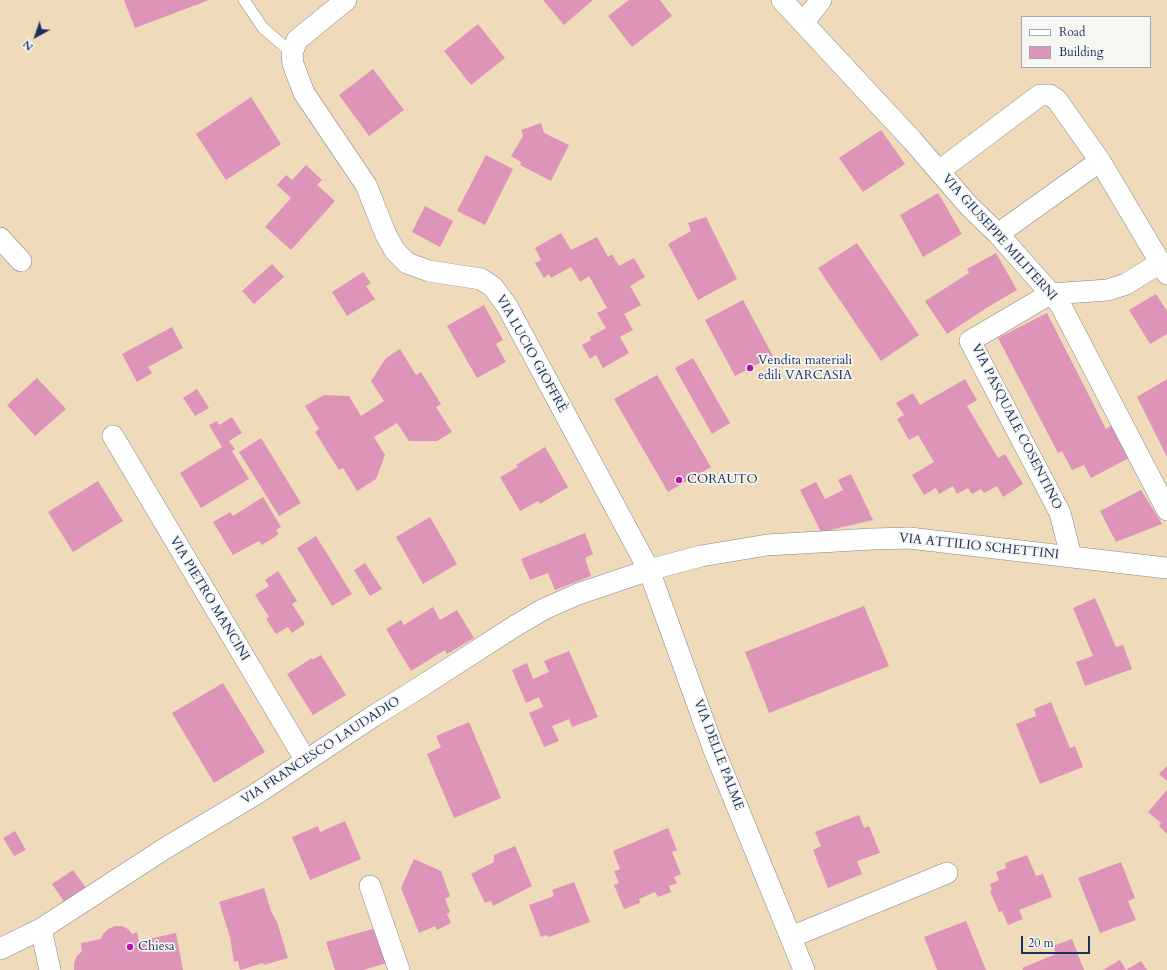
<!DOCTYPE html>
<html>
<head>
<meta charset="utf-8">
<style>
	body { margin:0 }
	#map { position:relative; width:1167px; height:970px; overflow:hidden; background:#efdbba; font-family:Cardo,serif }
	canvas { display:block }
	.legend { position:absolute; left:1021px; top:16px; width:130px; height:52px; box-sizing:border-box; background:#f6f6f2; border:1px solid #9ea6b7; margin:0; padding:5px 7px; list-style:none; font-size:12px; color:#1b2f5e }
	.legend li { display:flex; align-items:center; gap:8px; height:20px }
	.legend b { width:20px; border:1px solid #9ea6b7 }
	.north { position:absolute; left:16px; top:16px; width:40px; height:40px; -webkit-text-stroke:3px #f6f6f2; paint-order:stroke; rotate:220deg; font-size:11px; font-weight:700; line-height:16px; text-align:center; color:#1b2f5e }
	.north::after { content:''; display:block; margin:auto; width:14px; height:18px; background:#1b2f5e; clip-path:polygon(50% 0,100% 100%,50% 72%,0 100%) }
	.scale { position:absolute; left:1021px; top:936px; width:69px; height:18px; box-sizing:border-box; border:2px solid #1b2f5e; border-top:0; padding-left:5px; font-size:12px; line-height:14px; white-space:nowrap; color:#1b2f5e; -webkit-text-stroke:3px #f6f6f2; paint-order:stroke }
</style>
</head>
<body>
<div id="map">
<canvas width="1167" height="970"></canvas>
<ul class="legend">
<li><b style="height:5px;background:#fff"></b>Road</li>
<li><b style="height:11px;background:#de94b8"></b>Building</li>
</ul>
<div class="north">N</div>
<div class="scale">20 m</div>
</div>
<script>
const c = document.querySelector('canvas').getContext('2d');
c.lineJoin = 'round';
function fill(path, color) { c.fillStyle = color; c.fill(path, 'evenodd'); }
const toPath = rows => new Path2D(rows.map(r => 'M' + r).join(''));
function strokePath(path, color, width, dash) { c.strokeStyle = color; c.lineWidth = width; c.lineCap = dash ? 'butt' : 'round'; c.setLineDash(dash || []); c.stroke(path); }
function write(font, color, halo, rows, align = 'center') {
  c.font = font + ' Cardo,serif'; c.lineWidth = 3.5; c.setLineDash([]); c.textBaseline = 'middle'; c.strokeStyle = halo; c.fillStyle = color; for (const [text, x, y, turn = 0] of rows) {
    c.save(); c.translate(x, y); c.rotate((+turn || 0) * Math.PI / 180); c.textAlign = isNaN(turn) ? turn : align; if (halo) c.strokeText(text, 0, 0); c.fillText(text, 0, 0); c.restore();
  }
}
const building = toPath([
	[124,0,209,0,135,28],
	[543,0,593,0,564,25],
	[629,0,660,0,672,16,632,47,608,16],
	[478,24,505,58,471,85,444,51],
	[373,69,404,110,369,136,339,95],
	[251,97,281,144,226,180,196,134],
	[541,123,544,133,569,145,551,181,520,165,521,162,511,156,523,136,521,130],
	[881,130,905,164,863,192,839,158],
	[486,155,513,169,485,225,457,211],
	[306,165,322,180,317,185,335,201,291,250,265,227,291,198,277,185,286,175,292,180],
	[938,193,962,234,923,257,900,215],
	[425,206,453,221,440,247,412,232],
	[706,217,737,279,698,300,668,244,691,231,688,223],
	[561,233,571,250,597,237,608,257,612,254,619,266,634,258,645,277,630,286,641,305,624,314,633,330,620,337,629,353,603,368,596,355,590,359,582,345,591,340,590,337,606,328,597,313,607,308,589,276,580,282,571,267,551,278,549,274,544,278,535,263,541,260,535,248],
	[857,243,919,335,881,361,818,268],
	[996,253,1017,290,988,307,947,334,925,301,969,273,967,269],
	[272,264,284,277,254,304,242,291],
	[363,272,371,283,366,286,375,299,347,316,332,292],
	[1156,294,1167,311,1167,334,1150,344,1129,310],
	[743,300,773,356,735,376,705,320],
	[484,305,503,340,496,344,506,362,477,378,447,326],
	[1047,313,1106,429,1112,425,1129,458,1091,478,1084,465,1072,470,1062,451,1058,453,998,338],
	[172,327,183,348,148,367,152,373,137,382,122,354],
	[400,349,416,375,421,372,441,404,436,407,452,432,437,441,409,441,397,423,374,437,385,455,376,479,357,491,343,468,339,470,315,432,319,429,305,406,324,395,349,396,361,416,384,401,371,381,386,358],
	[693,358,730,423,712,434,675,368],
	[657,375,711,467,668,492,614,399],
	[37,378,66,409,35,436,7,405],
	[965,379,977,400,967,406,998,458,1005,454,1023,484,1003,497,997,486,984,493,981,489,972,494,968,488,957,494,953,486,939,494,936,488,924,495,912,475,934,462,918,435,909,440,897,419,904,415,896,403,913,393,920,405],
	[1167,379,1167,457,1137,397],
	[197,389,209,408,195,416,183,398],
	[232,417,242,433,229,441,235,449,232,451,249,479,201,508,180,473,222,447,209,425,217,421,219,425],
	[261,438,301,503,279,516,239,452],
	[545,447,568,487,540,504,538,501,520,511,500,477,518,467,516,465],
	[851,474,873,520,821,532,800,490,816,482,825,499,843,490,838,480],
	[98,481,123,521,73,552,48,512],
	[1141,490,1162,524,1116,542,1100,511],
	[263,497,281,527,276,530,279,534,262,545,259,541,233,555,213,522,230,512,233,516],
	[430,517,457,564,423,584,396,537],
	[585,533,593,554,585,558,591,576,555,590,548,573,530,580,521,559],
	[316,536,352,594,332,606,297,548],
	[365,563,382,589,370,596,354,570],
	[278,571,297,601,292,604,305,624,292,633,288,627,276,634,266,619,269,617,255,595,269,586,265,580],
	[1095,598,1116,647,1123,645,1132,669,1085,686,1076,662,1093,656,1073,608],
	[864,606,889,666,769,713,745,652],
	[433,607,440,620,457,610,474,638,447,654,445,650,411,671,386,629,401,620,404,625],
	[569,651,598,717,572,727,569,719,552,726,559,741,544,747,529,713,543,707,539,697,526,703,512,670,527,663,533,679,549,672,544,661],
	[321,655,346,695,313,715,287,674,312,658,312,660],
	[223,683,265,752,214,783,172,713],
	[1051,702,1070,748,1075,746,1083,767,1040,784,1016,724,1036,716,1034,709],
	[469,722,501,798,454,818,427,754,441,747,436,736],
	[1167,766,1167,781,1159,774],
	[1167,790,1167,834,1159,826,1161,823,1148,812],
	[859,815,864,828,869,826,880,853,857,861,862,874,828,888,813,850,821,846,815,832],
	[345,821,361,859,310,880,292,837,318,826,320,832],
	[668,828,677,850,672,852,681,874,674,877,677,883,669,886,671,892,658,897,655,892,639,899,640,903,624,909,614,885,619,883,614,871,620,869,613,851],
	[15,831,26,850,14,856,3,838],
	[515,846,532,886,493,906,491,901,485,903,471,874,494,862,494,855],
	[1027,855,1036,876,1043,874,1052,897,1019,910,1023,919,1008,925,1002,911,999,912,990,891,992,890,990,884,999,880,996,872,1006,868,1005,863],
	[414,859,441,871,450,896,445,899,450,912,447,914,451,923,437,930,435,926,419,933,401,888],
	[1121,862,1135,898,1128,901,1136,920,1100,933,1078,878],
	[73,870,86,888,65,903,52,884],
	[574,882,590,922,549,937,546,935,541,937,529,905,554,896,552,890],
	[264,888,271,911,277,922,288,958,264,965,263,963,240,970,238,961,234,962,230,937,219,902],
	[966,921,986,970,937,970,924,937],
	[115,926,122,926,128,929,132,934,137,932,139,941,176,933,183,970,74,970,74,963,77,956,82,951,81,943,101,939,103,934,108,929],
	[376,928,386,963,364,970,335,970,326,942],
	[1072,939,1084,970,1023,970,1022,968,1056,954,1053,946],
	[1120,960,1126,970,1141,961,1147,970,1103,970]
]);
const lane = toPath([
	[244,0,263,28,292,53]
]);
const street = toPath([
	[346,0,297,40,292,53,293,64,304,93,366,185,386,235,395,251,407,263,429,271,481,279,493,287,507,306,649,570,714,750,804,970],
	[782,0,912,140,969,206,998,234,1060,304,1167,510],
	[803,23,821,0],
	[939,171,1040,95,1050,95,1057,100,1100,161,1167,274],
	[998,234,1100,161],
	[0,238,21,261],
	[113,436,306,761],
	[1071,556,1060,513,970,341,1050,294,1108,290,1126,284,1160,263],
	[370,886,399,970],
	[41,929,50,970],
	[791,937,947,873],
	[0,949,41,929,164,849,256,794,372,717,411,693,515,626,544,609,578,594,649,570,701,556,767,545,872,539,909,538,1167,568]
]);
const markers = [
	[750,368,4,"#b5179e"],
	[679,480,4,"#b5179e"],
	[130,947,4,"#b5179e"]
];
const streetNames = [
	["VIA GIUSEPPE MILITERNI",999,238,48],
	["VIA LUCIO GIOFFRÈ",531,354,61],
	["VIA PASQUALE COSENTINO",1016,427,63],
	["VIA ATTILIO SCHETTINI",979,547,6],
	["VIA PIETRO MANCINI",209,599,59],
	["VIA FRANCESCO LAUDADIO",321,751,-33],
	["VIA DELLE PALME",718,755,69]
];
const poiNames = [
	["Vendita materiali",758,361],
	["edili VARCASIA",758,376],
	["CORAUTO",687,480],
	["Chiesa",138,947]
];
fill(building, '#de94b8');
strokePath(lane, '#85858c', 12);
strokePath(street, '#85858c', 22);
strokePath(lane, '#fff', 11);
strokePath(street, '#fff', 21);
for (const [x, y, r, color] of markers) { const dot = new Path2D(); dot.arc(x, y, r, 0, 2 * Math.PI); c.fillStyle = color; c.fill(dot); strokePath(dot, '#f6f6f2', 1.5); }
write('13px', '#1b2f5e', '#f6f6f2', streetNames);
write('13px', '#1b2f5e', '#f6f6f2', poiNames, 'left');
</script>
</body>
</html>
